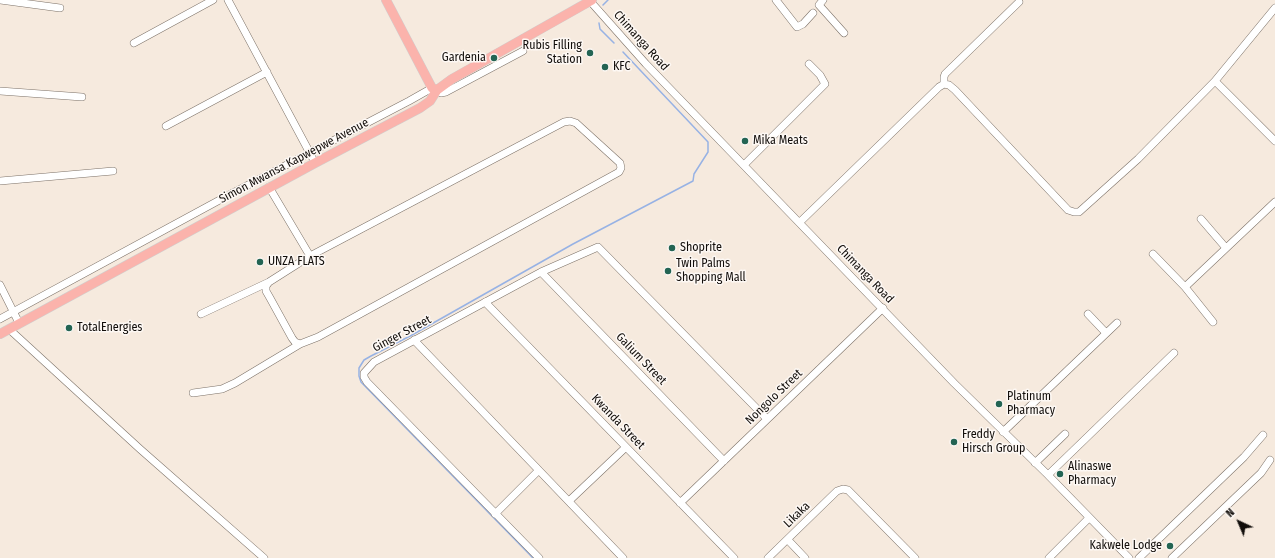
<!DOCTYPE html>
<html>
<head>
<meta charset="utf-8">
<style>
	body { margin:0 }
	#map { position:relative; width:1275px; height:558px; overflow:hidden; background:#f6eade; font-family:"Fira Sans Condensed",sans-serif }
	canvas { display:block }
	.north { position:absolute; left:1219px; top:502px; width:40px; height:40px; -webkit-text-stroke:3px #fdf8f4; paint-order:stroke; rotate:316deg; font-size:11px; font-weight:700; line-height:16px; text-align:center; color:#110d0a }
	.north::after { content:''; display:block; margin:auto; width:14px; height:18px; background:#110d0a; clip-path:polygon(50% 0,100% 100%,50% 72%,0 100%) }
</style>
</head>
<body>
<div id="map">
<canvas width="1275" height="558"></canvas>
<div class="north">N</div>
</div>
<script>
const c = document.querySelector('canvas').getContext('2d');
c.lineJoin = 'round';
const toPath = rows => new Path2D(rows.map(r => 'M' + r).join(''));
function strokePath(path, color, width, dash) { c.strokeStyle = color; c.lineWidth = width; c.lineCap = dash ? 'butt' : 'round'; c.setLineDash(dash || []); c.stroke(path); }
function write(font, color, halo, rows, align = 'center') {
  c.font = font + ' "Fira Sans Condensed",sans-serif'; c.lineWidth = 3; c.setLineDash([]); c.textBaseline = 'middle'; c.strokeStyle = halo; c.fillStyle = color; for (const [text, x, y, turn = 0] of rows) {
    c.save(); c.translate(x, y); c.rotate((+turn || 0) * Math.PI / 180); c.textAlign = isNaN(turn) ? turn : align; if (halo) c.strokeText(text, 0, 0); c.fillText(text, 0, 0); c.restore();
  }
}
const stream = toPath([
	[603,5,608,0],
	[599,23,600,29,614,43],
	[533,558,361,382,359,376,359,368,364,360,371,356,412,335,573,244,693,181,694,174,708,152,708,142,623,52]
]);
const minor = toPath([
	[0,0,60,8],
	[228,0,312,157],
	[776,0,797,27,803,24,813,13],
	[823,0,819,5,844,33],
	[590,1,646,64,784,207,954,383,1048,475,1129,558],
	[134,43,213,0],
	[1215,81,1275,8],
	[944,84,944,77,945,74,1019,2],
	[437,90,441,93,446,92,523,51],
	[0,91,82,97],
	[166,126,267,72],
	[744,165,825,84,820,75,809,64],
	[0,181,113,171],
	[269,187,310,256],
	[1201,219,1226,248],
	[800,222,939,87,944,84,949,85,955,90,1068,210,1074,212,1079,212,1138,159,1215,81,1275,141],
	[1153,254,1185,287,1213,322],
	[541,272,724,461],
	[269,282,266,286,266,291,270,298,292,338,295,342,300,344],
	[0,285,19,323],
	[1185,287,1275,202],
	[485,302,734,558],
	[1088,314,1106,333],
	[0,319,227,196,409,101,432,88],
	[9,329,140,449,264,558],
	[414,340,623,558],
	[193,393,222,389,235,383,300,344,318,337,619,172,621,168,620,163,576,123,570,121,564,122,310,256,269,282,201,314],
	[1003,432,1117,323],
	[1035,463,1065,434],
	[1048,475,1174,353],
	[569,501,626,447],
	[680,503,883,308],
	[495,514,538,471],
	[788,540,805,558],
	[539,558,367,382,364,377,364,373,374,362,541,272,598,247,767,419],
	[768,558,837,491,843,489,848,490,915,558],
	[1049,558,1089,518],
	[1139,558,1244,457,1263,435],
	[1172,558,1261,473,1270,460]
]);
const major = toPath([
	[386,0,432,88,437,90],
	[0,334,315,163,420,108,430,101,437,90,452,79,592,0]
]);
const markers = [
	[590,53,4,"#236453"],
	[494,58,4,"#236453"],
	[605,67,4,"#236453"],
	[745,141,4,"#236453"],
	[672,248,4,"#236453"],
	[260,262,4,"#236453"],
	[668,271,4,"#236453"],
	[69,328,4,"#236453"],
	[999,404,4,"#236453"],
	[954,442,4,"#236453"],
	[1060,474,4,"#236453"],
	[1170,546,4,"#236453"]
];
const streetNames = [
	["Chimanga Road",641,41,48],
	["Simon Mwansa Kapwepwe Avenue",294,161,-28],
	["Chimanga Road",865,274,46],
	["Ginger Street",402,334,-28],
	["Galium Street",641,359,46],
	["Nongolo Street",774,397,-44],
	["Kwanda Street",618,422,46],
	["Likaka",797,515,-44]
];
const poiNames = [
	["Rubis Filling",582,46,"right"],
	["Station",582,60,"right"],
	["Gardenia",486,58,"right"],
	["KFC",613,67],
	["Mika Meats",753,141],
	["Shoprite",680,248],
	["UNZA FLATS",268,262],
	["Twin Palms",676,264],
	["Shopping Mall",676,278],
	["TotalEnergies",77,328],
	["Platinum",1007,397],
	["Pharmacy",1007,411],
	["Freddy",962,435],
	["Hirsch Group",962,449],
	["Alinaswe",1068,467],
	["Pharmacy",1068,481],
	["Kakwele Lodge",1162,546,"right"]
];
strokePath(stream, '#97b2e4', 1.5);
strokePath(minor, '#7c7167', 8);
strokePath(major, '#cfcfce', 10);
strokePath(minor, '#fff', 7);
strokePath(major, '#fbb3ac', 9);
for (const [x, y, r, color] of markers) { const dot = new Path2D(); dot.arc(x, y, r, 0, 2 * Math.PI); c.fillStyle = color; c.fill(dot); strokePath(dot, '#fdf8f4', 1.5); }
write('12px', '#110d0a', '#fdf8f4', streetNames);
write('12px', '#110d0a', '#fdf8f4', poiNames, 'left');
</script>
</body>
</html>
